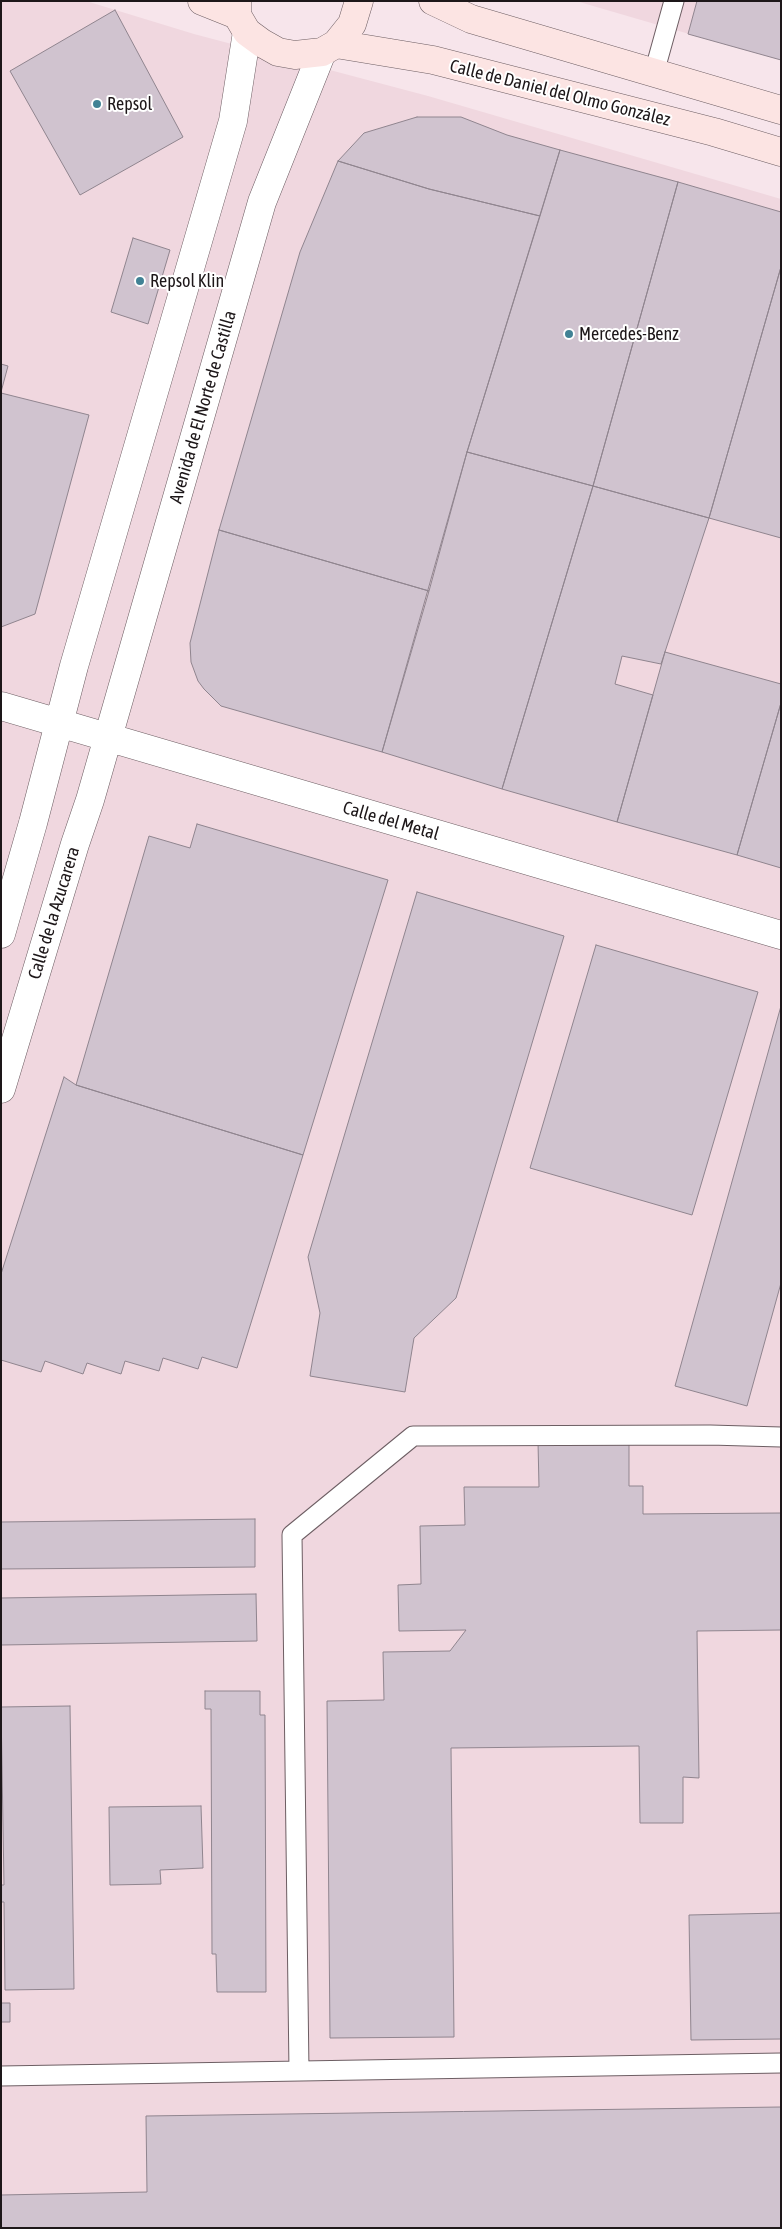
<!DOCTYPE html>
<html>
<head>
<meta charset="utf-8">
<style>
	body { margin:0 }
	#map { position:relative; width:782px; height:2229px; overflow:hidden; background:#f7e5eb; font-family:"Asap Condensed",sans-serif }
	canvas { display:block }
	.frame { position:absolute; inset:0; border:2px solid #1d1719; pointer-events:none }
</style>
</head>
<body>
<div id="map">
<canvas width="782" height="2229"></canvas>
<div class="frame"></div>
</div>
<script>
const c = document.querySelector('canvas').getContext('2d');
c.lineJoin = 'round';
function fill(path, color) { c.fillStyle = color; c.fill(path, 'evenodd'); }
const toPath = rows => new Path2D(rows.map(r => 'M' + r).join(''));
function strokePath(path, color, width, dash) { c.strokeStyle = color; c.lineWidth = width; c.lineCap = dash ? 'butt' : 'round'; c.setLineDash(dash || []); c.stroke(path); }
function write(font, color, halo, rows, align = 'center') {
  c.font = font + ' "Asap Condensed",sans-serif'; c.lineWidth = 4; c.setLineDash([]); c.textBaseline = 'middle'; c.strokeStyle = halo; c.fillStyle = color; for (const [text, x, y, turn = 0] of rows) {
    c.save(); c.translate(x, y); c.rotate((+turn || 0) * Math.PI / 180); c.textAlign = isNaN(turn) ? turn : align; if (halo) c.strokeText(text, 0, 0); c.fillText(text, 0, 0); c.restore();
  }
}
const built = toPath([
	[1,1,86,1,194,34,428,96,781,199,781,2228,1,2228],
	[576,1,781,1,781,60,737,48]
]);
const building = toPath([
	[697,1,781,1,781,60,688,34,697,1],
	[115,10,183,137,80,195,10,71,115,10],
	[417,117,461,117,507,135,560,150,540,216,429,189,338,161,364,133,417,117],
	[560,150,678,182,593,486,467,452,560,150],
	[338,161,429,189,540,216,467,452,429,591,219,530,300,252,338,161],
	[678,182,781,212,781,267,709,518,593,486,678,182],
	[133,238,170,250,148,324,111,312,133,238],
	[781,267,781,538,709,518,781,267],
	[1,364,8,366,1,392,1,364],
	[1,393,89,415,35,614,1,627,1,393],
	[467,452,593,486,502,789,382,752,467,452],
	[593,486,709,518,661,664,622,656,615,684,653,695,617,822,502,789,593,486],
	[219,530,429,591,382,752,221,706,204,689,198,681,191,662,190,643,219,530],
	[665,652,781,684,781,703,737,855,617,822,665,652],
	[781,703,781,868,737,855,781,703],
	[197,824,388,880,303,1155,76,1085,149,836,190,848,197,824],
	[417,892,564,936,456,1298,414,1338,405,1392,310,1376,320,1313,308,1257,417,892],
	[596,945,758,992,692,1215,530,1168,596,945],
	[781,1006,781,1283,747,1406,675,1386,781,1006],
	[64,1077,76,1085,303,1155,237,1368,202,1357,198,1369,163,1358,159,1371,125,1361,121,1374,87,1363,83,1374,45,1361,41,1372,1,1360,1,1274,64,1077],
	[629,1441,629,1486,643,1486,643,1514,781,1513,781,1630,697,1631,699,1778,683,1777,683,1823,640,1823,639,1746,451,1748,454,2037,330,2038,327,1701,384,1700,383,1652,450,1651,466,1630,399,1631,398,1585,421,1584,420,1526,465,1525,464,1487,539,1487,538,1442,629,1441],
	[255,1519,255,1567,1,1569,1,1522,255,1519],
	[256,1594,257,1641,1,1645,1,1598,256,1594],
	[205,1691,260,1691,260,1715,265,1715,266,1992,217,1992,216,1954,212,1954,211,1709,205,1709,205,1691],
	[70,1706,74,1989,5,1990,4,1902,1,1902,1,1885,4,1885,1,1707,70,1706],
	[201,1806,203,1868,160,1870,161,1884,110,1885,109,1807,201,1806],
	[781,1913,781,2039,691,2040,689,1915,781,1913],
	[1,2003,10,2003,10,2022,1,2022,1,2003],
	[781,2107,781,2228,1,2228,1,2195,147,2192,146,2116,781,2107]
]);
const lane = toPath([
	[654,73,674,1],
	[299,2071,292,1535,413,1436,710,1435,781,1437],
	[1,2076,781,2063]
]);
const street = toPath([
	[1,706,781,935],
	[1,934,33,823,74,666,233,121,247,32],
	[1,1089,75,844,90,800,262,202,322,52]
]);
const secondary = toPath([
	[202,1,237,15],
	[237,1,237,15,247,32,262,43,278,52,295,55,322,52,336,44,352,24,359,1],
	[433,1,471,19,781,110],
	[336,44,433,60,714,132,781,152]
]);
const markers = [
	[97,104,5,"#418295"],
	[140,281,5,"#418295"],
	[569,334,5,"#418295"]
];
const streetNames = [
	["Calle de Daniel del Olmo González",560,93,14],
	["Avenida de El Norte de Castilla",203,407,-74],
	["Calle del Metal",391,821,16],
	["Calle de la Azucarera",54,913,-73]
];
const poiNames = [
	["Repsol",107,104],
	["Repsol Klin",150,281],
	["Mercedes-Benz",579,334]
];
fill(built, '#f0d7df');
fill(building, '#d0c3cf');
strokePath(building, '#90858f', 1);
strokePath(lane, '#6d5e63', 21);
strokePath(street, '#6d5e63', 29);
strokePath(secondary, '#6d5e63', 29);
strokePath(lane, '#fff', 19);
strokePath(street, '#fff', 28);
strokePath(secondary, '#fce4e3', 28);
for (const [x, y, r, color] of markers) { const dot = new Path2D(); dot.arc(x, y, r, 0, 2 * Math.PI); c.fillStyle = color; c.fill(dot); strokePath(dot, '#fff', 2); }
write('18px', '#1d1719', '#fff', streetNames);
write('18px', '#1d1719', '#fff', poiNames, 'left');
</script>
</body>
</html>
